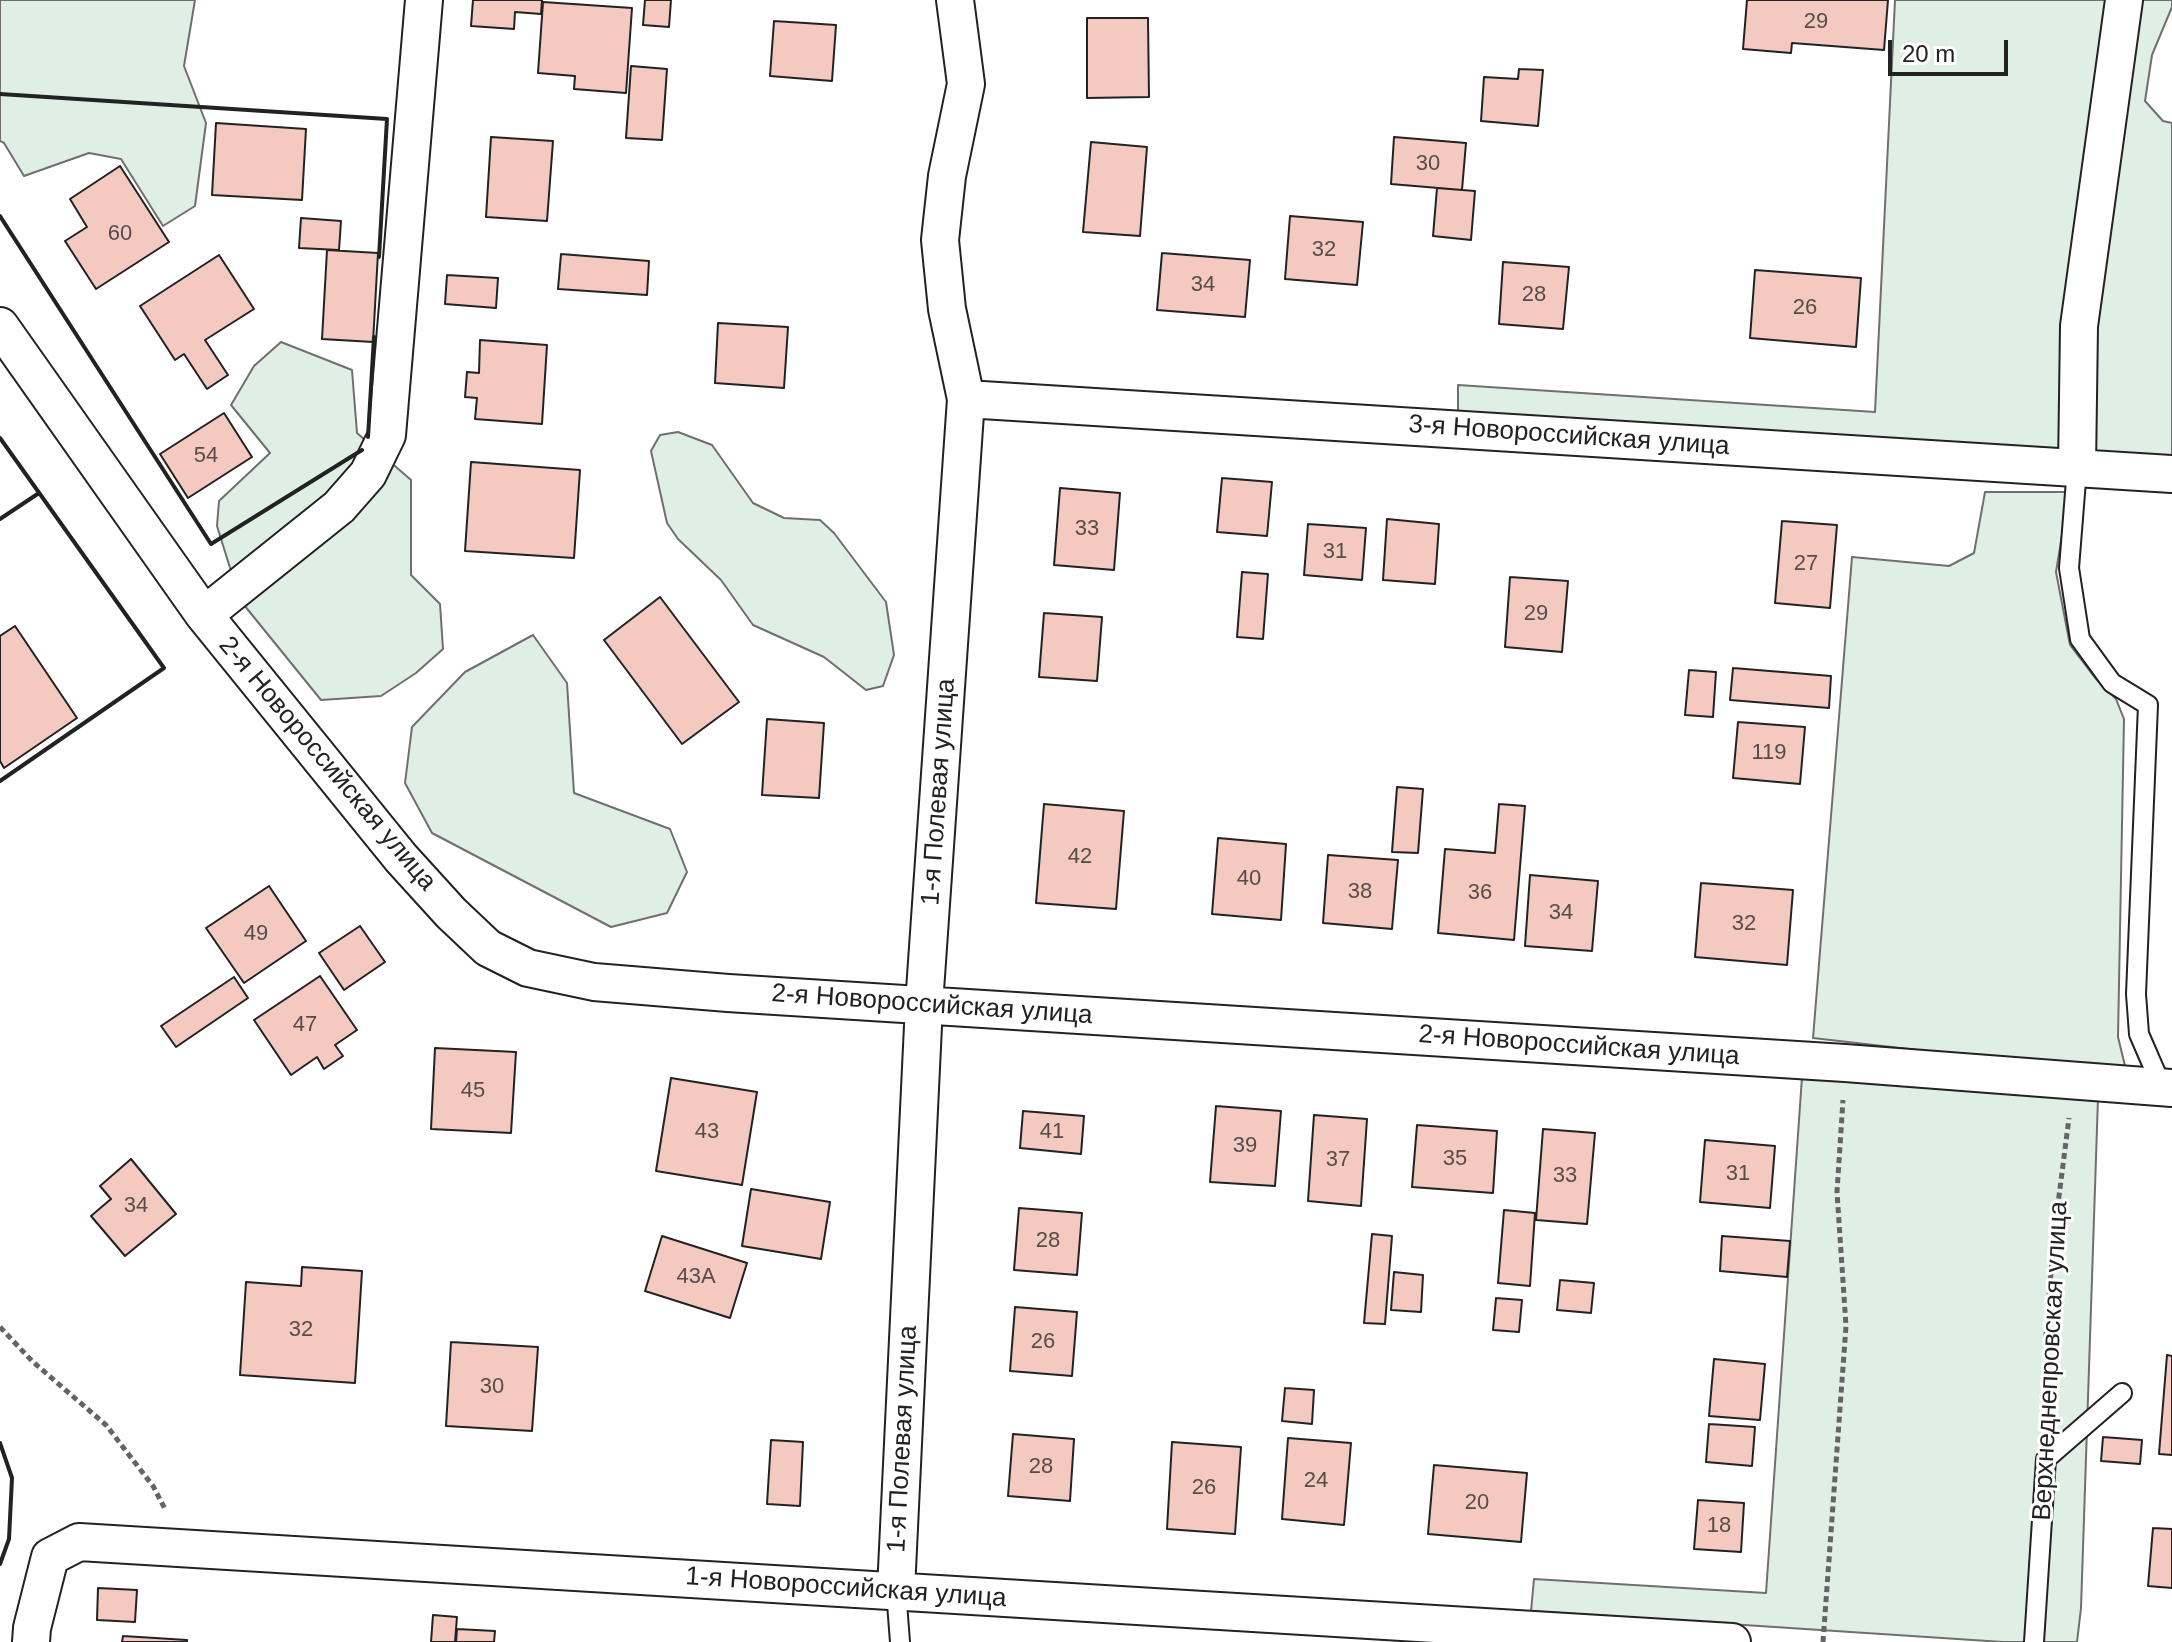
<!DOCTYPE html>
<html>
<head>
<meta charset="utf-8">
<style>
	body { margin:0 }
	#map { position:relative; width:2172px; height:1642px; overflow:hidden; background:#fff; font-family:Arial,sans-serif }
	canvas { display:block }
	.scale { position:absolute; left:1888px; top:40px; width:120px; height:36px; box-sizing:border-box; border:4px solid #222; border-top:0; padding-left:10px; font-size:24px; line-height:28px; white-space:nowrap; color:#222; -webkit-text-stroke:6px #fff; paint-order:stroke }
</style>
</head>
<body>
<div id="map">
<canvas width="2172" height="1642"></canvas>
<div class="scale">20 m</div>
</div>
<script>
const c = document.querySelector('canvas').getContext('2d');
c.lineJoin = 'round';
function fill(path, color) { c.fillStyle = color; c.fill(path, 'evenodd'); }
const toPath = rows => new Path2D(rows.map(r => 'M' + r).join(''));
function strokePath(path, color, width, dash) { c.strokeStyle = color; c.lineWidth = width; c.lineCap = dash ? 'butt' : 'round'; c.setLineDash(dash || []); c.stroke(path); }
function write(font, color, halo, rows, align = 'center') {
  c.font = font + ' Arial,sans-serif'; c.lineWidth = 6; c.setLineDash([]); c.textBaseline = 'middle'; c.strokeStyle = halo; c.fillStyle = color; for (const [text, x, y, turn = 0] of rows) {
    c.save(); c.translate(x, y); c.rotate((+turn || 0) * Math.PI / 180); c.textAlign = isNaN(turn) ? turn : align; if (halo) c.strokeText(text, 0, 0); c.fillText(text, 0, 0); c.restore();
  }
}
const green = toPath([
	[0,0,195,0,184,66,206,123,195,206,163,226,121,159,89,153,24,176,4,143,0,141,0,0],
	[1895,0,2172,0,2172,7,2152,55,2145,101,2163,121,2172,123,2172,460,1458,417,1458,385,1875,412,1895,0],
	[281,342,352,370,357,433,411,480,411,575,440,604,443,649,416,673,381,696,321,700,240,600,217,526,219,501,270,453,231,405,254,366,281,342],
	[678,432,712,445,753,503,784,518,820,520,834,533,886,602,894,655,883,686,866,690,824,657,753,625,721,580,678,539,667,523,651,451,660,435,678,432],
	[1985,492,2069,492,2056,572,2070,645,2096,679,2116,699,2124,719,2118,1037,2127,1074,1813,1038,1852,557,1949,566,1974,553,1985,492],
	[533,635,567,683,574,793,670,829,687,872,667,913,611,927,432,833,405,783,412,727,465,672,533,635],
	[1802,1077,2098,1098,2081,1608,2077,1642,2003,1642,1531,1611,1534,1579,1766,1593,1802,1077]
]);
const building = toPath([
	[473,0,542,0,541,14,515,12,514,29,471,26,473,0],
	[645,0,671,0,669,27,643,25,645,0],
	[1747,0,1888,0,1884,50,1792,43,1791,53,1743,49,1747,0],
	[543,2,632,8,626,93,574,89,575,76,538,73,543,2],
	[1087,18,1148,18,1149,97,1087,98,1087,18],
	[774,21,836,25,832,81,770,76,774,21],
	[631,66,667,69,662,140,626,138,631,66],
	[1519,69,1543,70,1538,126,1481,121,1484,77,1518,79,1519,69],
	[216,123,306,129,302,200,212,195,216,123],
	[491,137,553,141,547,221,486,217,491,137],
	[1394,137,1466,143,1462,190,1391,184,1394,137],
	[1091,142,1147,147,1140,236,1083,232,1091,142],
	[120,166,169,242,96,289,65,241,87,227,70,199,120,166],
	[1437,188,1475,191,1471,240,1433,236,1437,188],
	[1290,216,1363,222,1357,285,1285,279,1290,216],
	[301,218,341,221,339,250,299,248,301,218],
	[327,250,378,253,373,342,322,339,327,250],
	[1162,253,1250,260,1245,317,1157,310,1162,253],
	[561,254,649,261,647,295,558,289,561,254],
	[219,255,254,309,205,340,228,375,207,389,184,354,175,360,140,306,219,255],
	[1503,262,1569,267,1563,329,1499,324,1503,262],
	[1755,270,1861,278,1856,347,1750,338,1755,270],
	[447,275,498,278,496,308,445,304,447,275],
	[718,323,788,327,784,388,715,383,718,323],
	[480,340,547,345,542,424,475,419,477,398,465,397,467,372,479,373,480,340],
	[224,413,252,457,188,498,160,454,224,413],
	[471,462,580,470,574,558,465,551,471,462],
	[1222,478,1272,482,1267,536,1217,532,1222,478],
	[1060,488,1120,493,1114,570,1054,565,1060,488],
	[1387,519,1439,524,1435,584,1383,580,1387,519],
	[1782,521,1837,525,1830,608,1775,603,1782,521],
	[1308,524,1366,528,1362,580,1304,575,1308,524],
	[1242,572,1268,574,1263,639,1237,637,1242,572],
	[1510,577,1568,581,1562,652,1505,647,1510,577],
	[660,597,739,702,682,744,604,640,660,597],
	[1044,613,1102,617,1097,681,1039,677,1044,613],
	[15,626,77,718,4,768,0,761,0,636,15,626],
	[1733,668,1831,676,1829,708,1730,700,1733,668],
	[1689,670,1716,672,1713,717,1685,715,1689,670],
	[767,719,824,723,819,798,762,795,767,719],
	[1738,722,1805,727,1800,784,1733,778,1738,722],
	[1397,787,1423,789,1418,853,1392,852,1397,787],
	[1044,804,1124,811,1116,909,1036,903,1044,804],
	[1499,804,1525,806,1514,940,1438,933,1445,849,1495,853,1499,804],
	[1218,838,1286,844,1281,920,1212,914,1218,838],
	[1328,855,1398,860,1392,929,1323,923,1328,855],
	[1530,875,1598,881,1592,951,1525,946,1530,875],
	[1701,883,1793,890,1787,965,1695,957,1701,883],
	[269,886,306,941,244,983,206,928,269,886],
	[360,926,385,962,344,990,319,953,360,926],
	[320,976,357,1030,335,1045,343,1056,324,1069,317,1057,291,1075,254,1020,320,976],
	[234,977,248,998,176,1047,161,1026,234,977],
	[435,1048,516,1052,511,1133,431,1129,435,1048],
	[671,1078,757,1092,742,1185,656,1171,671,1078],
	[1216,1106,1281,1111,1275,1186,1210,1182,1216,1106],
	[1023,1111,1084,1116,1081,1154,1020,1148,1023,1111],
	[1314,1115,1367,1119,1361,1206,1308,1201,1314,1115],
	[1417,1125,1497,1131,1493,1193,1412,1187,1417,1125],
	[1543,1129,1595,1133,1587,1224,1536,1220,1543,1129],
	[1705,1140,1775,1146,1770,1208,1700,1202,1705,1140],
	[131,1159,176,1214,125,1256,91,1216,111,1199,100,1186,131,1159],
	[751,1189,830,1202,821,1259,742,1246,751,1189],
	[1019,1208,1082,1213,1077,1275,1014,1270,1019,1208],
	[1504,1210,1535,1213,1530,1286,1498,1283,1504,1210],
	[1372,1234,1392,1236,1385,1324,1364,1323,1372,1234],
	[662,1236,747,1263,730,1318,645,1291,662,1236],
	[1722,1236,1790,1241,1787,1277,1720,1271,1722,1236],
	[302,1267,362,1271,355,1383,240,1375,246,1282,301,1286,302,1267],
	[1394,1272,1423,1275,1421,1312,1391,1310,1394,1272],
	[1560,1280,1594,1283,1591,1313,1557,1310,1560,1280],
	[1496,1298,1522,1300,1519,1332,1493,1330,1496,1298],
	[1015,1307,1077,1312,1072,1376,1010,1371,1015,1307],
	[451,1342,538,1347,532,1431,446,1426,451,1342],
	[2167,1355,2172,1356,2172,1455,2159,1454,2167,1355],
	[1714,1359,1765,1364,1760,1420,1709,1416,1714,1359],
	[1285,1388,1314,1390,1312,1424,1282,1421,1285,1388],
	[1709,1424,1755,1427,1752,1466,1706,1462,1709,1424],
	[1013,1434,1074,1439,1070,1501,1008,1496,1013,1434],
	[2103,1437,2142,1440,2140,1464,2101,1461,2103,1437],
	[1288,1438,1351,1443,1344,1525,1282,1519,1288,1438],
	[771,1440,803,1442,800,1506,767,1504,771,1440],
	[1172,1442,1241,1447,1235,1534,1167,1529,1172,1442],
	[1434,1465,1527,1473,1521,1542,1428,1534,1434,1465],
	[1698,1500,1744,1503,1741,1552,1694,1549,1698,1500],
	[2153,1528,2172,1529,2172,1588,2148,1586,2153,1528],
	[98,1588,137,1590,135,1622,97,1620,98,1588],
	[433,1615,457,1617,455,1642,431,1642,433,1615],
	[457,1629,495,1631,494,1642,456,1642,457,1629],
	[123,1636,187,1640,187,1642,122,1642,123,1636]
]);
const path = toPath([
	[0,1327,32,1361,106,1425,153,1486,165,1509],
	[2046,1418,2046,1335,2054,1235,2069,1118],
	[1823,1642,1846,1326,1837,1192,1843,1100]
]);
const service = toPath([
	[2077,468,2069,568,2080,639,2112,683,2148,705,2136,994,2139,1034,2162,1087],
	[896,1590,900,1642],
	[2034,1642,2046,1459,2122,1393]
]);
const minor = toPath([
	[0,326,204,615,401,858,451,913,488,948,528,968,594,982,728,993,1845,1063,2172,1088],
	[966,399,2172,474],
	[2077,468,2079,326,2124,0],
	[204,615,339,507,368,474,387,435,424,0],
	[896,1590,924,1005,966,399,947,309,940,240,947,176,966,84,955,0],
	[31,1642,32,1628,50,1557,79,1542,1732,1642]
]);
const wall = toPath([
	[0,94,387,119,379,257],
	[0,216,211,544,362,450],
	[368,437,374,337],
	[0,438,164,668,0,781],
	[0,519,39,493],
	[0,1443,12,1478,9,1539,0,1564]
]);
const numberNames = [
	["29",1816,22],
	["30",1428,164],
	["60",120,234],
	["32",1324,250],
	["34",1203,285],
	["28",1534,295],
	["26",1805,308],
	["54",206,456],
	["33",1087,529],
	["31",1335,552],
	["27",1806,564],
	["29",1536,614],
	["119",1769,753],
	["42",1080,857],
	["40",1249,879],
	["38",1360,892],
	["36",1480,893],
	["34",1561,913],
	["32",1744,924],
	["49",256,934],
	["47",305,1025],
	["45",473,1091],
	["43",707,1132],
	["41",1052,1132],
	["39",1245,1146],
	["35",1455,1159],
	["37",1338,1160],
	["31",1738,1174],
	["33",1565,1176],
	["34",136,1206],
	["28",1048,1241],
	["43А",696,1277],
	["32",301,1330],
	["26",1043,1342],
	["30",492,1387],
	["28",1041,1467],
	["24",1316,1481],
	["26",1204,1488],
	["20",1477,1503],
	["18",1719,1526]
];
const streetNames = [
	["3-я Новороссийская улица",1569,436,4],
	["2-я Новороссийская улица",327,764,50],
	["1-я Полевая улица",939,792,-86],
	["2-я Новороссийская улица",932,1005,4],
	["2-я Новороссийская улица",1579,1046,4],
	["Верхнеднепровская улица",2051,1361,-87],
	["1-я Полевая улица",903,1439,-87],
	["1-я Новороссийская улица",846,1588,4]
];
fill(green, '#e0efe3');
strokePath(green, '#6f6f6f', 2);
fill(building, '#f3c9c0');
strokePath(building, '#222', 2);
strokePath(service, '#222', 22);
strokePath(minor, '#222', 40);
strokePath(path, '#646464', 5, [6, 4]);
strokePath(service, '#fff', 18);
strokePath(minor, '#fff', 36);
strokePath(wall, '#222', 4);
write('22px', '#564c4a', null, numberNames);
write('26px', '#222', '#fff', streetNames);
</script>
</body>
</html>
